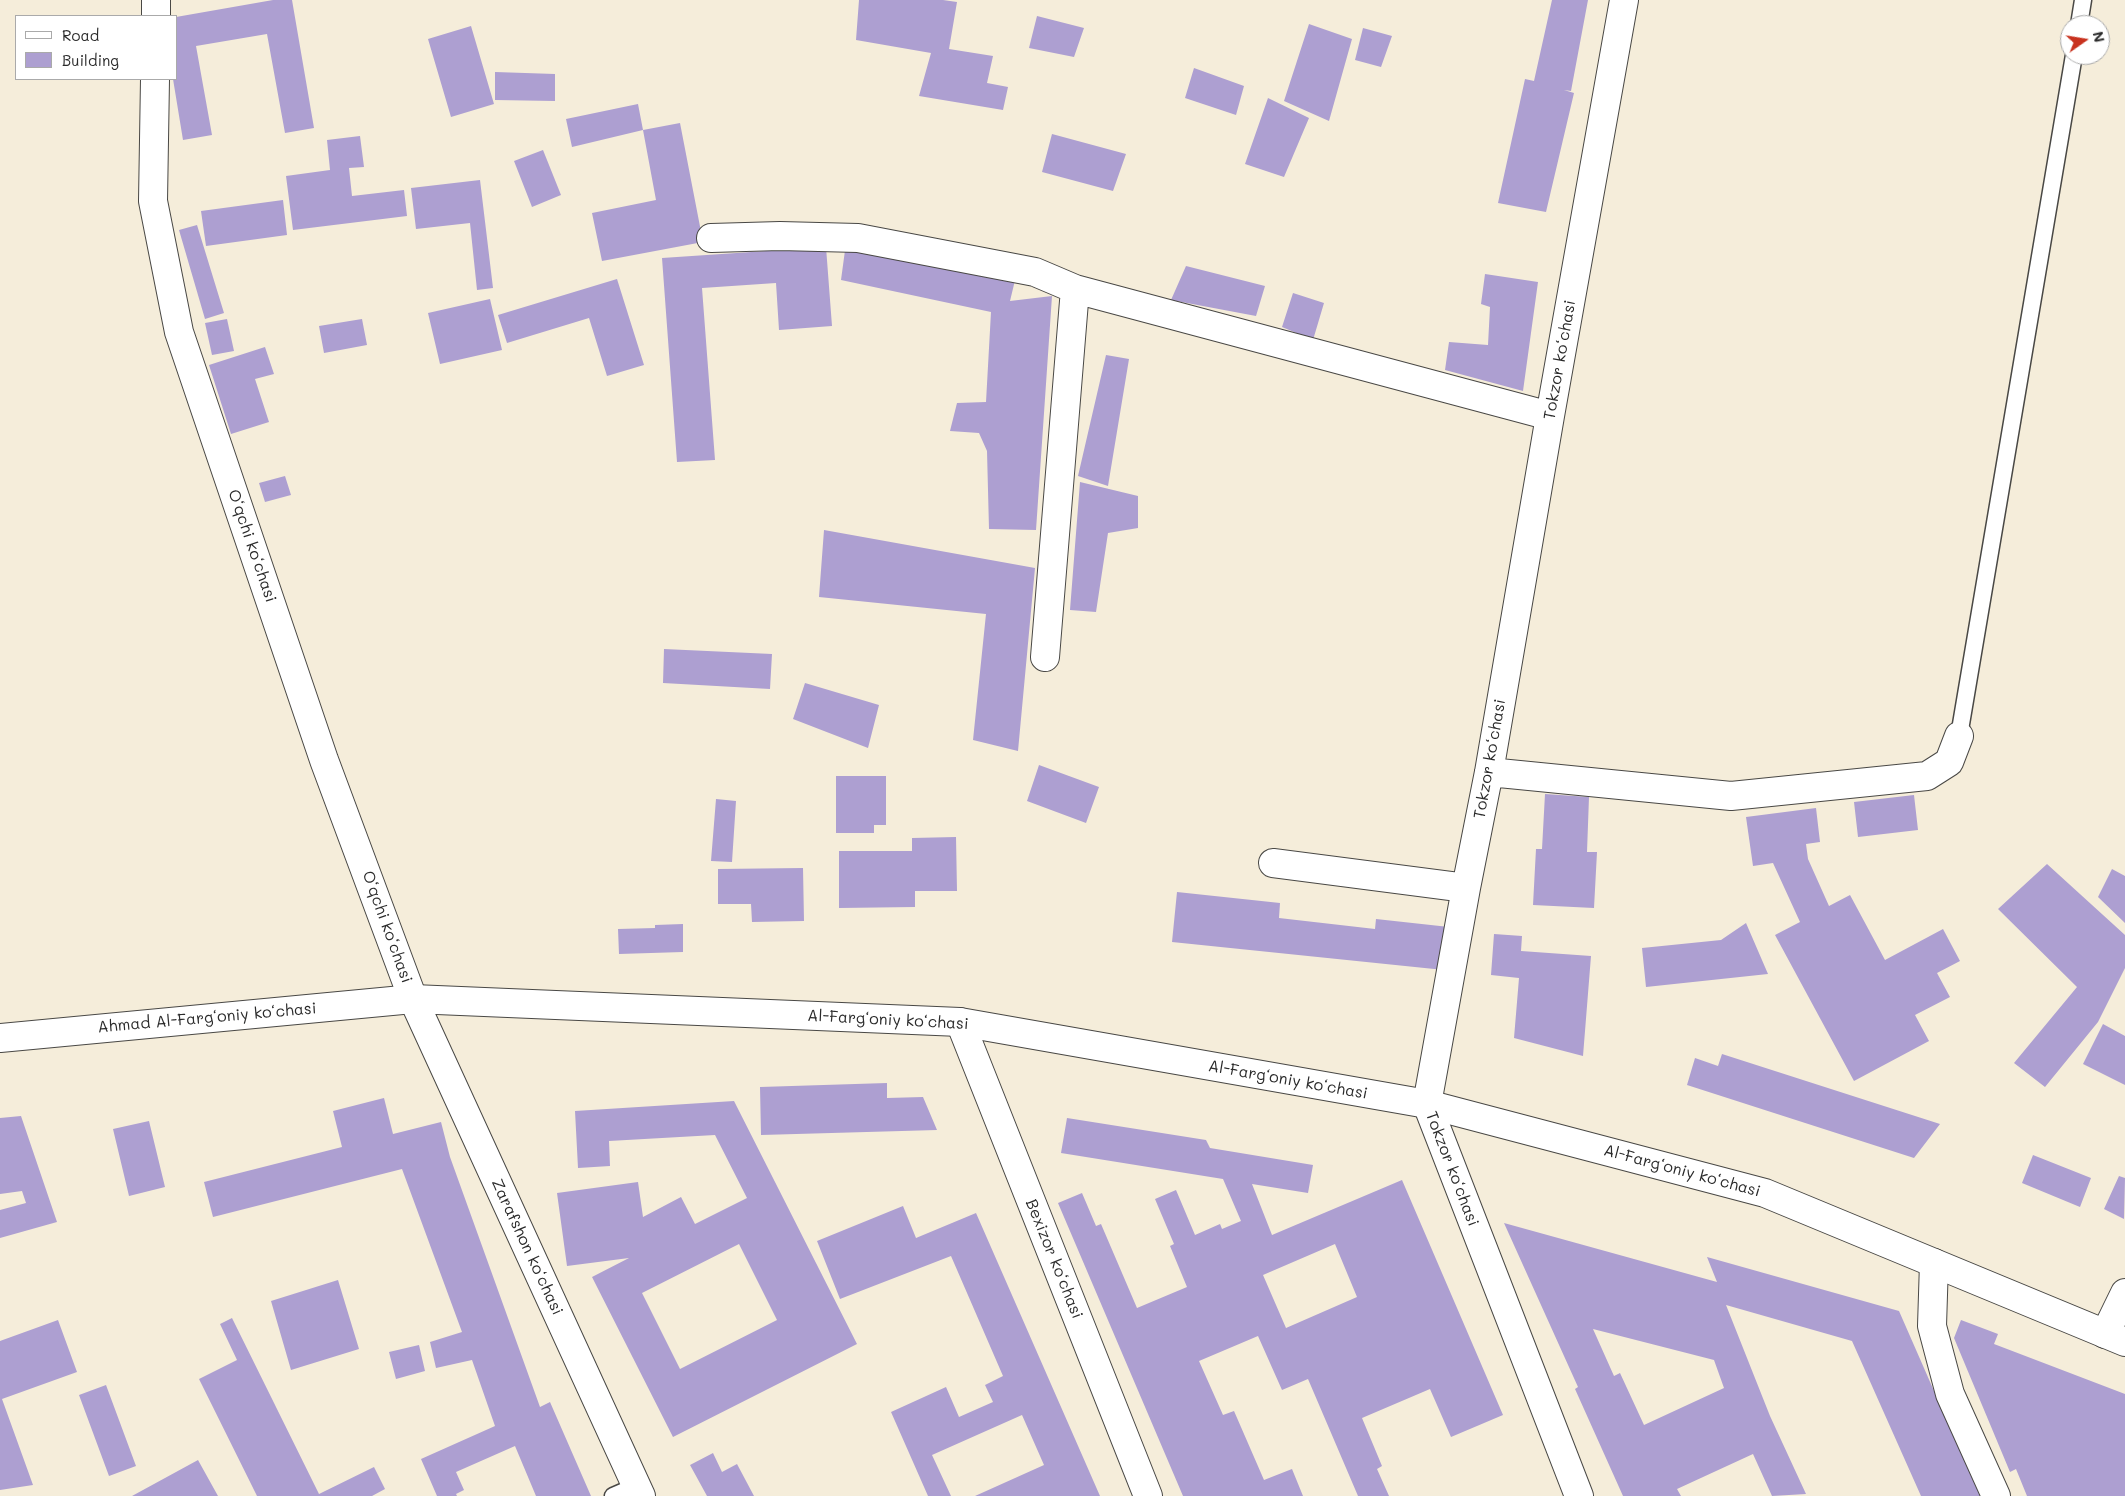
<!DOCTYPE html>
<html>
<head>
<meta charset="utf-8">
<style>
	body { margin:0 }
	#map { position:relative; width:2125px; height:1496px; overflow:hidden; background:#f5edda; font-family:Mali,sans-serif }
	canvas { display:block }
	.legend { position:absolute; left:15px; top:15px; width:162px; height:65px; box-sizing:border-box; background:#fff; border:1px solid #aaa; margin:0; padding:6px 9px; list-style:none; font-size:15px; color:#2b2b2b }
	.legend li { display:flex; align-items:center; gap:10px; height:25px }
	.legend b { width:25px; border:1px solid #aaa }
	.north { position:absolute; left:2060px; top:15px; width:50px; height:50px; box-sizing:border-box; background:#fff; border:1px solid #aaa; border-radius:50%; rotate:77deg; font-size:14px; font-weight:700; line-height:20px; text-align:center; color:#2b2b2b }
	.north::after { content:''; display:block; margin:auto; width:18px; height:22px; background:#c8321e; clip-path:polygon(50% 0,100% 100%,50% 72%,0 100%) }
</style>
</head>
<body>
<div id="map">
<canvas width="2125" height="1496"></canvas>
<ul class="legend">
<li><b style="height:6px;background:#fff"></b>Road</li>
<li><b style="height:14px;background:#ad9fd1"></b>Building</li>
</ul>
<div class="north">N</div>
</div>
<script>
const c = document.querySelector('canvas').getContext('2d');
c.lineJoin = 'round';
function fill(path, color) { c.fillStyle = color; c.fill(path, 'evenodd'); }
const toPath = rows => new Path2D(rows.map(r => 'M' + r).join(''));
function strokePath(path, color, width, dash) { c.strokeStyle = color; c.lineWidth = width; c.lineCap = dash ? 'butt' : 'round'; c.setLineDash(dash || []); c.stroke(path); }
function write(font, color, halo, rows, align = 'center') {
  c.font = font + ' Mali,sans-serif'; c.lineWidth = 5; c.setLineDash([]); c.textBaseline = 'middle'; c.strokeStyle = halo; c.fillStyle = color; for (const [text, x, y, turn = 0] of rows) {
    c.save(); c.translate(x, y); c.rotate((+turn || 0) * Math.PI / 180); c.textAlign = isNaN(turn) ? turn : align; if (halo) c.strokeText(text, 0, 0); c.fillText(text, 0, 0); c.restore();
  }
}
const building = toPath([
	[273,0,292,0,314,128,285,133,267,34,196,46,212,135,183,140,173,79,176,79,176,17],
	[859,0,943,0,957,2,949,49,993,56,987,83,1008,87,1003,110,919,96,931,53,856,40],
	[1552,0,1588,0,1571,91,1564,90,1574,93,1546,212,1498,203,1525,79,1534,81],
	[1037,16,1084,28,1074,57,1029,48],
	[1309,24,1352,39,1329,121,1284,101],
	[471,26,494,104,451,117,428,39],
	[1363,28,1392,36,1381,67,1355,60],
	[1194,68,1244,86,1236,115,1185,98],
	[495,72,555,74,555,101,495,100],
	[1268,98,1309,118,1284,177,1245,164],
	[638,104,643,130,680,123,703,242,602,261,592,213,656,200,643,130,572,147,566,119],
	[1052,134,1126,154,1113,191,1042,172],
	[360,136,364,167,349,168,352,196,404,190,407,216,293,230,286,176,330,170,327,140],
	[543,150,561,195,532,207,514,161],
	[480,180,493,288,477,290,470,223,416,229,411,188],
	[283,200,287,235,206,246,201,211],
	[197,225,224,313,205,319,179,230],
	[846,243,1017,272,1010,301,1052,296,1036,530,989,529,987,451,979,433,950,431,957,403,986,402,991,312,841,280],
	[826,247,832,326,779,330,776,283,702,288,715,460,677,462,662,258],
	[1186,266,1265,286,1256,316,1171,300],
	[1485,274,1538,282,1523,391,1445,370,1449,342,1488,345,1490,307,1481,304],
	[617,279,644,365,607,376,589,318,507,343,498,315],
	[1293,293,1324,303,1313,340,1282,327],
	[490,299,502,350,440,364,428,313],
	[227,319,234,351,212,355,205,323],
	[362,319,367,345,324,353,319,326],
	[265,347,274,374,255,379,269,422,231,434,209,365],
	[1106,355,1129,359,1108,486,1078,476],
	[285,476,291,495,265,502,259,483],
	[1080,482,1138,496,1138,528,1108,533,1096,612,1070,610],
	[824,530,1035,568,1018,751,973,740,986,614,819,597],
	[664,649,772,654,770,689,663,683],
	[805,683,879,705,868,748,793,719],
	[1039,765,1099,787,1086,823,1027,801],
	[836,776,886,776,886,825,874,825,874,833,836,833],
	[1545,794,1589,797,1587,852,1597,852,1594,908,1533,905,1536,849,1542,849],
	[1914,795,1918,830,1858,837,1854,802],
	[716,799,736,801,732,862,711,861],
	[1816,808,1820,842,1806,844,1808,859,1829,906,1850,895,1885,960,1943,929,1960,961,1937,973,1950,997,1915,1015,1929,1041,1854,1081,1775,935,1800,922,1773,863,1753,866,1746,817],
	[956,837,957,891,915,891,915,907,839,908,839,851,912,851,912,838],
	[2047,864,2125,935,2125,968,2098,1022,2045,1087,2014,1063,2077,987,1998,909],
	[803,868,804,921,752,922,751,904,718,904,718,869],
	[2112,869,2125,876,2125,923,2098,897],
	[1177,892,1280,903,1279,918,1375,929,1376,919,1449,927,1444,970,1172,942],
	[1746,923,1768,974,1646,987,1642,948,1721,940],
	[683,924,683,952,619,954,618,929,655,928,655,925],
	[1494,934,1522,936,1521,951,1591,956,1583,1056,1514,1038,1519,978,1491,975],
	[2103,1024,2125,1036,2125,1085,2083,1064],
	[1722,1054,1940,1124,1914,1158,1687,1085,1695,1058,1718,1066],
	[887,1083,887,1098,923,1097,937,1130,761,1135,760,1087],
	[384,1098,393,1134,441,1122,450,1157,540,1407,550,1402,591,1496,536,1496,515,1446,456,1472,464,1490,456,1494,457,1496,437,1496,421,1459,495,1426,472,1360,436,1368,430,1342,462,1332,402,1169,213,1217,204,1182,342,1147,333,1111],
	[734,1101,857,1344,673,1437,592,1277,629,1258,567,1266,557,1193,638,1182,643,1217,681,1197,695,1224,747,1198,715,1135,609,1141,610,1166,578,1168,575,1111],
	[739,1244,777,1320,680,1369,642,1293],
	[21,1116,57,1222,0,1238,0,1210,26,1203,22,1191,0,1194,0,1118],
	[1067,1118,1206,1140,1210,1148,1313,1165,1308,1193,1252,1184,1272,1235,1402,1180,1503,1415,1451,1437,1430,1389,1362,1418,1382,1466,1377,1469,1389,1496,1358,1496,1308,1379,1282,1390,1258,1336,1199,1361,1223,1415,1234,1411,1264,1480,1292,1469,1303,1496,1183,1496,1058,1203,1082,1193,1096,1226,1101,1224,1137,1308,1187,1287,1170,1246,1174,1244,1155,1199,1176,1190,1195,1235,1220,1224,1222,1229,1241,1221,1223,1179,1061,1153],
	[1335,1244,1357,1297,1286,1328,1263,1275],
	[149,1121,165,1187,129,1196,113,1129],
	[2033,1155,2091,1178,2080,1207,2022,1183],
	[2119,1176,2125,1178,2124,1219,2104,1209],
	[903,1206,916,1238,976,1213,1100,1496,975,1496,1044,1465,1022,1415,932,1455,951,1496,928,1496,891,1412,946,1387,959,1417,993,1402,985,1385,1003,1376,951,1256,840,1299,817,1241],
	[1504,1223,1717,1282,1707,1257,1899,1311,1980,1496,1921,1496,1852,1341,1726,1305,1770,1416,1806,1494,1772,1496,1753,1454,1677,1489,1681,1496,1623,1496,1575,1389,1578,1387],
	[1593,1329,1714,1360,1724,1388,1644,1425,1620,1373,1614,1376],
	[338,1280,359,1349,291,1370,271,1301],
	[232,1318,319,1494,374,1467,385,1489,372,1496,257,1496,199,1379,237,1360,220,1324],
	[58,1320,77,1372,2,1399,33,1485,0,1490,0,1341],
	[1961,1320,1998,1334,1994,1344,2125,1394,2125,1496,2027,1496,2016,1469,2010,1472,1954,1338],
	[419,1345,425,1371,396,1379,389,1352],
	[106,1385,136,1466,109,1476,79,1395],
	[713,1453,722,1472,737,1464,754,1496,707,1496,690,1465],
	[198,1460,218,1496,132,1496]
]);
const service = toPath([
	[2079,25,2083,0],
	[1959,736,2074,55],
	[613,1496,636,1486]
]);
const minor = toPath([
	[711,238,780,236,858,238,1035,272,1075,289,1045,657],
	[1075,289,1550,416],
	[1489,772,1731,796,1927,776,1949,762,1959,736],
	[1273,863,1466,888],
	[960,1022,1148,1496],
	[1934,1263,1932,1326,1950,1394,1996,1496],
	[2105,1334,2125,1293],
	[1579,1496,1427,1104,1466,888,1489,772,1550,416,1624,0]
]);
const secondary = toPath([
	[156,16,156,0],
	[155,79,153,201,179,332,324,760,413,999,641,1496]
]);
const primary = toPath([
	[0,1038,413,999,960,1022,1427,1104,1765,1193,2125,1342]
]);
const streetNames = [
	["Tokzor koʻchasi",1560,360,-80],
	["Oʻqchi koʻchasi",252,546,71],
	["Tokzor koʻchasi",1490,759,-80],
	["Oʻqchi koʻchasi",387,927,70],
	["Ahmad Al-Fargʻoniy koʻchasi",207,1018,-5],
	["Al-Fargʻoniy koʻchasi",888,1020,3],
	["Al-Fargʻoniy koʻchasi",1288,1080,10],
	["Tokzor koʻchasi",1452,1169,69],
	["Al-Fargʻoniy koʻchasi",1682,1171,15],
	["Zarafshon koʻchasi",527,1247,65],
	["Bexizor koʻchasi",1054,1259,68]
];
fill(building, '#ad9fd1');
strokePath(service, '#494845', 19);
strokePath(minor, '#494845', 30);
strokePath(secondary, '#494845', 30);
strokePath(primary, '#494845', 30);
strokePath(service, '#fff', 16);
strokePath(minor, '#fff', 28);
strokePath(secondary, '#fff', 28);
strokePath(primary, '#fff', 28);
write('16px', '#2b2b2b', '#fff', streetNames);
</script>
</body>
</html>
